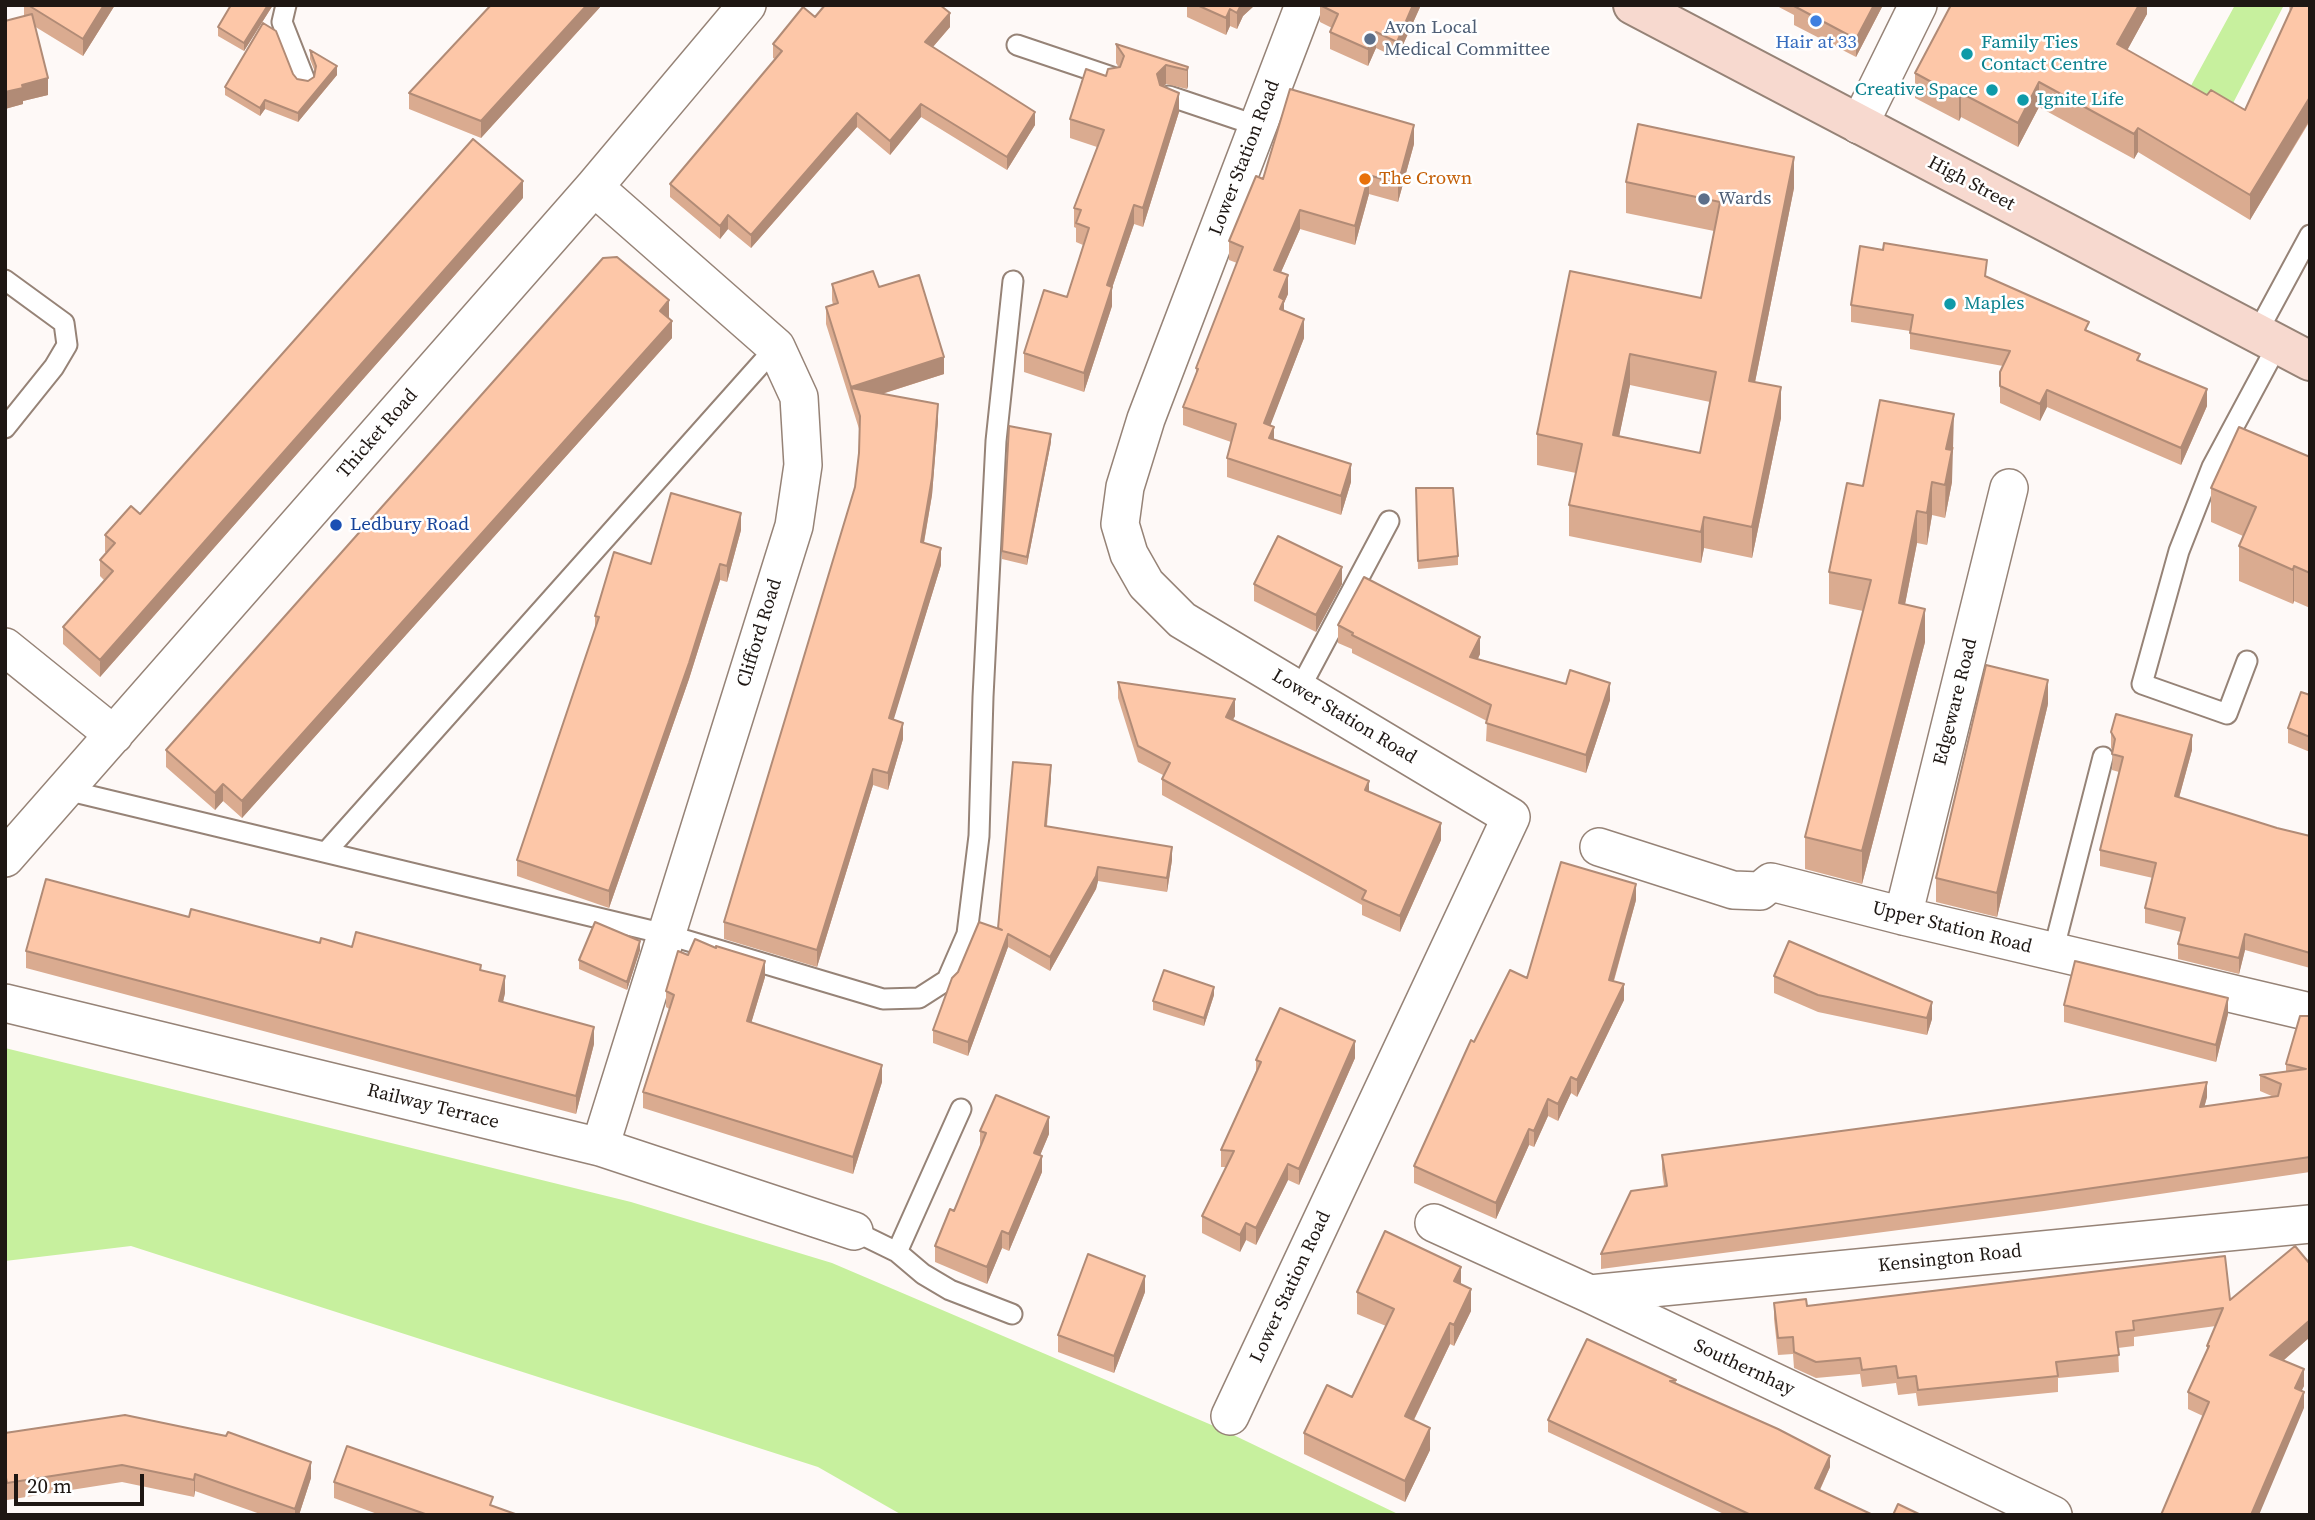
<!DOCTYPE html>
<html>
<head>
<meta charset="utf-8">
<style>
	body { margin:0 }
	#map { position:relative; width:2315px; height:1520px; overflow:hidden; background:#fef9f7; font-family:"Source Serif 4",serif }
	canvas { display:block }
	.frame { position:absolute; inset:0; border:7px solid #1e1713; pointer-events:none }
	.scale { position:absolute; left:14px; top:1474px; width:130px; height:32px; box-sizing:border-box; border:4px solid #1e1713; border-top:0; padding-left:9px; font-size:21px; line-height:24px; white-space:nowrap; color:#1e1713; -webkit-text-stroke:5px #fff; paint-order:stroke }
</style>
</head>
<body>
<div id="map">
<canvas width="2315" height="1520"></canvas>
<div class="frame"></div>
<div class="scale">20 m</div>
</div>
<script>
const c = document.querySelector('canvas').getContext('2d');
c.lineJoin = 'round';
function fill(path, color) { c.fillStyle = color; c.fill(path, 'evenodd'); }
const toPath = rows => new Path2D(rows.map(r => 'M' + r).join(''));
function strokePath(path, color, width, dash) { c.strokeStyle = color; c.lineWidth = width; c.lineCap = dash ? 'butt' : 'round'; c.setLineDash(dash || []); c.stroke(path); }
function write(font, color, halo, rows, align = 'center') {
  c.font = font + ' "Source Serif 4",serif'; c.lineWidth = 5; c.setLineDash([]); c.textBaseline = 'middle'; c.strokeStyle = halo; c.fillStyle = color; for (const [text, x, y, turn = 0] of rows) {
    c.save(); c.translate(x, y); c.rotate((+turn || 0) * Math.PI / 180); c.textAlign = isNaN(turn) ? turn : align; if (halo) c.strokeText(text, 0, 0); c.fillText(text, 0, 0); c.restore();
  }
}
const green = toPath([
	[2235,5,2284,5,2230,109,2181,104],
	[5,1048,631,1202,832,1263,1221,1429,1400,1515,902,1515,818,1467,131,1246,5,1261]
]);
const service = toPath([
	[286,5,282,22,304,78],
	[1017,45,1112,77],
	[1169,96,1258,126],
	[5,280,64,323,67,345,54,367,5,428],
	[2257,333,2310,235],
	[2247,661,2227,714,2142,684,2179,551,2212,467,2278,344],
	[1299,690,1389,521],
	[66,790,665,934,883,999,919,998,947,980,967,934,979,836,983,697,996,441,1013,281],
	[326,852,776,347],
	[2053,952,2103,757],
	[854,1231,897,1252,923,1274,950,1290,1012,1314],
	[897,1252,961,1109]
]);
const minor = toPath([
	[1859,125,1918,5],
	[594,187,776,347,799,397,803,465,794,526,600,1147],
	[5,647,114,735],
	[1599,847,1733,890,1760,891,1771,882,1903,916,2310,1012],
	[5,858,594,187,747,5],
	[1903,916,2009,488],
	[5,1003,600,1147,854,1231],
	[1434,1223,1590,1294,2053,1515],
	[1590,1294,2310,1224],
	[1230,1416,1511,817,1182,620,1146,584,1129,554,1120,524,1125,487,1146,419,1304,5]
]);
const secondary = toPath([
	[1633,5,2310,361]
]);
const wall = toPath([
	[24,5,115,5,83,56,34,26,48,95,23,101,23,104,5,109,24,16],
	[273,5,244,51,218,36,218,27],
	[491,5,602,5,481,138,409,109,409,93],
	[1187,5,1255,5,1243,16,1237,29,1230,26,1226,35,1187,17],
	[1320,5,1421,5,1397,58,1376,48,1368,66,1330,49,1330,32,1332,28,1320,22],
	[1775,5,1883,5,1856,57,1794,25,1794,15],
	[2147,5,2147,14,2127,50,2207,95,2245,110,2290,13,2289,5,2310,5,2310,121,2250,220,2138,152,2134,159,2039,107,2018,147,1961,117,1959,121,1915,98,1915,73],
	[815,17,950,27,933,47,1035,125,1007,170,921,117,890,155,857,127,751,248,728,229,720,239,670,197,670,184,775,59,773,58,773,44],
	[1116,44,1188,67,1188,86,1187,89,1166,84,1163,87,1179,112,1143,227,1134,224,1112,288,1112,306,1084,392,1024,372,1024,353,1067,297,1083,245,1076,242,1076,228,1074,227,1074,208,1097,147,1070,138,1070,119,1119,68,1116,63],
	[310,50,337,75,298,122,265,109,260,116,225,95,225,87,293,74,297,79,308,81,314,77,315,72,310,59],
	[1414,144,1398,202,1369,194,1355,245,1300,229,1281,272,1288,294,1284,303,1284,311,1304,338,1270,425,1274,439,1351,482,1341,515,1227,477,1227,458,1231,442,1183,425,1183,407,1196,374,1196,368,1237,263,1229,260,1229,241,1263,179],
	[1626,182,1794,188,1755,382,1781,418,1752,558,1704,548,1701,563,1569,536,1569,505,1576,473,1537,465,1537,434,1570,271,1701,298,1714,231,1626,213],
	[1630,385,1710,402,1700,453,1619,436],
	[523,198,100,677,63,644,63,627,104,580,100,576,100,560,107,553,105,552,105,535,140,514],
	[1883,250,1987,277,2089,331,2140,361,2207,406,2181,465,2047,407,2040,421,2000,403,2000,372,2003,366,1910,349,1910,331,1851,322,1851,305],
	[832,284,879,287,944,374,882,394,938,421,932,495,924,543,941,565,893,720,903,739,888,790,873,785,817,967,724,939,724,922,855,487,859,453,860,432,826,324,826,307,833,305,832,300],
	[669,317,672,338,242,818,223,801,215,810,166,767,166,750],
	[1051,442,1027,565,1002,559,1002,551],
	[1954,447,1952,454,1952,482,1945,518,1932,515,1927,545,1917,543,1905,604,1925,642,1862,884,1805,869,1805,837,1863,611,1829,604,1829,572,1863,486],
	[2310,457,2310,608,2294,601,2293,604,2239,581,2239,546,2243,536,2211,522,2211,488],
	[1416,488,1458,556,1458,565,1418,569],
	[741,530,727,582,720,580,689,679,609,908,517,876,517,860,595,629,595,616,651,564],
	[1254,584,1342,584,1316,632,1254,601],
	[1338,625,1480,654,1478,659,1610,700,1586,773,1486,741,1487,721,1352,653,1352,649,1338,643],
	[1118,682,1235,716,1232,720,1369,792,1441,840,1400,932,1362,915,1362,905,1162,795,1162,779,1163,775,1138,762,1118,698],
	[2310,695,2310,752,2288,743,2288,728],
	[2048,704,1997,917,1936,902,1936,878],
	[2111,732,2192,750,2179,798,2277,828,2310,836,2310,968,2245,950,2239,974,2178,959,2178,944,2181,932,2145,923,2145,908,2153,878,2100,866,2100,850,2119,772,2112,770,2113,751,2111,748],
	[1051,778,1047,826,1172,860,1167,892,1098,881,1096,889,1050,971,1008,947,968,1056,933,1043,933,1030,958,972,998,929],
	[1636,900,1614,981,1624,1000,1577,1097,1571,1093,1558,1121,1548,1116,1534,1147,1529,1145,1496,1219,1414,1183,1414,1166,1527,978],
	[320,943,352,947,481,970,505,993,503,1002,594,1044,576,1114,26,968,26,951],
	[716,948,765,977,751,1023,882,1082,853,1174,643,1108,643,1092,669,1009,666,1007,666,991,688,955],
	[640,950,627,990,579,969,579,960],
	[1774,976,1932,1019,1927,1035,1818,1012,1774,993],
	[1214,995,1204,1026,1153,1010,1153,1001],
	[2064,1005,2228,1014,2216,1062,2064,1022],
	[2310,1016,2310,1172,2044,1211,1601,1269,1601,1254,1664,1186,1662,1170,1662,1155,2207,1097,2204,1107,2274,1097,2260,1091,2260,1075,2286,1072,2286,1064],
	[1355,1058,1299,1185,1288,1180,1256,1245,1246,1240,1240,1252,1202,1233,1202,1216,1226,1167,1221,1167,1221,1150,1256,1071,1256,1060],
	[980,1131,1049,1134,1040,1155,1042,1172,1009,1251,1002,1248,987,1284,935,1262,935,1246,954,1211,980,1146],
	[2310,1264,2310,1337,2283,1361,2304,1386,2301,1391,2304,1408,2203,1416,2188,1409,2188,1392,2207,1351,2207,1346,2216,1326,2134,1337,2134,1346,2118,1348,2119,1372,2058,1378,2058,1392,1918,1406,1916,1393,1898,1395,1896,1383,1862,1387,1860,1374,1816,1378,1794,1368,1793,1354,1778,1355,1774,1319,1774,1303,1807,1306,2230,1300],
	[1461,1284,1471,1311,1454,1346,1450,1344,1414,1420,1430,1450,1405,1502,1304,1454,1304,1433,1352,1397,1386,1326,1357,1314,1357,1292],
	[1145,1292,1114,1373,1058,1352,1058,1335],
	[1587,1339,1676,1380,1676,1383,1830,1467,1820,1490,1873,1515,1726,1515,1548,1432,1548,1420],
	[5,1433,311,1478,299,1515,263,1515,195,1491,194,1497,122,1482,7,1500,5,1490],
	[334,1482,493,1506,518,1515,380,1515,334,1498]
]);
const shadedWall = toPath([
	[104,5,115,5,83,56,83,39],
	[268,5,273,5,244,51,244,43],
	[587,5,602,5,481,138,481,121],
	[1241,5,1255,5,1243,16,1237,29,1237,13],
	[1413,5,1421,5,1397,58,1397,42],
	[1874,5,1883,5,1856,57,1856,39],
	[2139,5,2147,5,2147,14,2117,69,2117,44],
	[1230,9,1230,26,1226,35,1226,18],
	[950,13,950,27,925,56,925,42],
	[1376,32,1376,48,1368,66,1368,49],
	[1166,65,1166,84,1157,93,1157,74],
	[337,66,337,75,298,122,298,113],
	[1188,67,1188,86,1187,89,1187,70],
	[48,78,48,95,23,101,23,104,5,109,5,92,22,85],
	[2039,82,2039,107,2018,147,2018,123],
	[1179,93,1179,112,1143,227,1143,208],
	[1961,93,1961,117,1959,121,1959,97],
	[2309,96,2309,121,2250,220,2250,195],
	[265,100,265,109,260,116,260,108],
	[921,104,921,117,890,155,890,141],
	[1035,112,1035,125,1007,170,1007,157],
	[857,113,857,127,751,248,751,235],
	[1414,125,1414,144,1398,202,1398,184],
	[2138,128,2138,152,2134,159,2134,134],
	[1794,157,1794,188,1749,412,1749,381],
	[1369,175,1369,194,1355,245,1355,226],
	[523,181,523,198,100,677,100,660],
	[1134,205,1134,224,1112,288,1112,306,1084,392,1084,373,1107,285],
	[1300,210,1300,229,1274,288,1274,270],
	[728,215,728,229,720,239,720,226],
	[1288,275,1288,294,1284,303,1284,318,1280,328,1279,297],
	[669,300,669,317,660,328,660,311],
	[1304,319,1304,338,1264,442,1264,423],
	[672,321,672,338,242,818,242,801],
	[1630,354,1630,385,1613,466,1613,435],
	[944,357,944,374,856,402,851,388,851,404,851,387],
	[1781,387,1781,418,1752,558,1752,527],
	[2207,389,2207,406,2181,465,2181,448],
	[2047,390,2047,407,2040,421,2040,404],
	[938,404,938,421,932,495,921,559,921,542],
	[1954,414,1952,482,1945,518,1946,449],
	[1274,427,1274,446,1269,438],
	[1051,434,1051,442,1027,565,1027,557],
	[1351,464,1351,482,1341,515,1341,496],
	[1932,482,1932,515,1927,545,1927,513],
	[1917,511,1917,543,1899,635,1899,603],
	[741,513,741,530,727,582,727,566],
	[1704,517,1704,548,1701,563,1701,532],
	[941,548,941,565,889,735,889,718],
	[720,564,720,580,689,679,609,908,609,891],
	[2294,566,2294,601,2293,604,2293,570],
	[1342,567,1342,584,1316,632,1316,615],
	[1925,609,1925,642,1862,884,1862,851],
	[1480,637,1480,654,1470,675,1470,657],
	[2048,680,2048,704,1997,917,1997,893],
	[1610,683,1610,700,1586,773,1586,755],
	[1235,699,1235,716,1226,734,1226,717],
	[903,723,903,739,888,790,888,773],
	[2192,735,2192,750,2175,812,2175,796],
	[1051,765,1051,778,1045,839,1045,826],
	[873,769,873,785,817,967,817,950],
	[1369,781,1369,797,1365,790],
	[223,784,223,801,215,810,215,793],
	[1441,823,1441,840,1400,932,1400,916],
	[1172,847,1172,860,1167,892,1167,878],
	[1098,867,1098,881,1096,889,1050,971,1050,957],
	[1636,884,1636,900,1609,997,1609,980],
	[1008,934,1008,947,968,1056,968,1042],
	[2245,934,2245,950,2239,974,2239,958],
	[640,941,640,950,627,990,627,982],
	[765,961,765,977,747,1037,747,1021],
	[505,976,505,993,499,1019,499,1001],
	[1624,984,1624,1000,1577,1097,1577,1080],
	[1214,987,1214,995,1204,1026,1204,1018],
	[2228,998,2228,1014,2216,1062,2216,1045],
	[1932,1002,1932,1019,1927,1035,1927,1018],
	[594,1027,594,1044,576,1114,576,1096],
	[1355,1041,1355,1058,1299,1185,1299,1169],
	[882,1065,882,1082,853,1174,853,1157],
	[1571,1077,1571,1093,1558,1121,1558,1104],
	[2207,1082,2207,1097,2200,1123,2200,1107],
	[1548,1099,1548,1116,1534,1147,1534,1131],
	[1049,1117,1049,1134,1034,1170,1034,1153],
	[1529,1129,1529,1145,1496,1219,1496,1203],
	[1042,1156,1042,1172,1009,1251,1009,1234],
	[1288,1164,1288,1180,1256,1245,1256,1228],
	[1246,1223,1246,1240,1240,1252,1240,1235],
	[1002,1231,1002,1248,987,1284,987,1267],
	[1461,1267,1461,1288,1454,1281],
	[1145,1276,1145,1292,1114,1373,1114,1356],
	[1471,1289,1471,1311,1454,1346,1454,1325],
	[2310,1320,2310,1337,2270,1372,2270,1355],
	[1450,1323,1450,1344,1405,1438,1405,1416],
	[2304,1369,2304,1386,2295,1404,2295,1388],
	[2304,1392,2304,1408,2259,1515,2251,1515],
	[1430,1428,1430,1450,1405,1502,1405,1481],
	[1830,1456,1830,1467,1815,1500,1815,1488],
	[311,1462,311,1478,299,1515,295,1515,295,1509],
	[195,1474,195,1491,194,1497,194,1480]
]);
const building = toPath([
	[28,5,104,5,83,39,28,5],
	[231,5,268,5,244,43,218,27,231,5],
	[491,5,587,5,481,121,409,93,491,5],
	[825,5,940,5,950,13,925,42,1035,112,1007,157,921,104,890,141,857,113,751,235,728,215,720,226,670,184,782,51,773,44,803,7,815,17,825,5],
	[1197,5,1241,5,1237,13,1230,9,1226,18,1197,5],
	[1320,5,1413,5,1397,42,1376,32,1368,49,1330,32,1338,14,1320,5],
	[1795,5,1874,5,1856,39,1794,6,1795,5],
	[1951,5,2139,5,2117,44,2207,95,2211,90,2245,110,2293,5,2310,5,2310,97,2250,195,2138,128,2134,134,2039,82,2018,123,1961,93,1959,97,1915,73,1951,5],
	[32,14,48,78,22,85,23,88,5,92,5,21,32,14],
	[263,23,276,31,293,74,297,79,308,81,314,77,316,66,310,50,337,66,298,113,265,100,260,108,225,87,263,23],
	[1116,44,1188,67,1187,70,1166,65,1157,74,1160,85,1179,93,1143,208,1134,205,1107,285,1112,287,1084,373,1024,353,1044,290,1067,297,1089,228,1076,223,1081,210,1074,208,1104,130,1070,119,1086,69,1106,76,1108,69,1120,67,1124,56,1116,44],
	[1290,89,1414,125,1398,184,1369,175,1355,226,1300,210,1274,270,1288,275,1279,297,1284,300,1280,309,1304,319,1264,423,1274,427,1269,438,1351,464,1341,496,1227,458,1236,424,1183,407,1198,369,1196,368,1243,247,1229,241,1256,176,1263,179,1290,89],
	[1638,124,1794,157,1749,381,1781,387,1752,527,1704,517,1701,532,1569,505,1582,444,1537,434,1570,271,1701,298,1720,202,1626,182,1638,124],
	[1630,354,1716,372,1700,453,1613,435,1630,354],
	[473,139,523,181,100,660,63,627,113,571,100,560,115,543,105,535,131,506,140,514,473,139],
	[1884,243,1987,260,1985,276,2089,322,2085,330,2140,354,2137,360,2207,389,2181,448,2047,390,2040,404,2000,386,2000,372,2010,351,1910,333,1913,315,1851,305,1860,246,1883,250,1884,243],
	[617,257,669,300,660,311,672,321,242,801,223,784,215,793,166,750,603,258,617,257],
	[873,271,879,287,919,275,944,357,851,387,826,307,838,303,832,284,873,271],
	[851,388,938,404,932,478,921,542,941,548,889,718,903,723,888,773,873,769,817,950,724,922,855,487,859,453,860,416,851,388],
	[1880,400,1954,414,1946,449,1952,450,1945,485,1932,482,1927,513,1917,511,1899,603,1925,609,1862,851,1805,837,1871,580,1829,572,1847,483,1863,486,1880,400],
	[1009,426,1051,434,1027,557,1002,551,1009,426],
	[2239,427,2310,457,2310,573,2294,566,2293,570,2239,546,2256,507,2211,488,2239,427],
	[1416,488,1453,488,1458,556,1418,561,1416,488],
	[671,493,741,513,727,566,720,564,689,663,609,891,517,860,599,617,595,616,614,552,651,564,671,493],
	[1278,536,1342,567,1316,615,1254,584,1278,536],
	[1364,577,1480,637,1470,657,1566,684,1570,670,1610,683,1586,755,1486,723,1491,705,1352,635,1353,633,1338,625,1364,577],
	[1986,665,2048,680,1997,893,1936,878,1986,665],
	[1118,682,1235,699,1226,717,1369,781,1365,790,1441,823,1400,916,1362,899,1366,891,1162,779,1170,763,1138,746,1118,682],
	[2301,692,2310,695,2310,737,2288,728,2301,692],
	[2116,714,2192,735,2175,796,2277,828,2310,836,2310,953,2245,934,2239,958,2178,944,2185,918,2145,908,2156,863,2100,850,2123,757,2112,754,2115,739,2111,732,2116,714],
	[1013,762,1051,765,1045,826,1172,847,1167,878,1098,867,1096,876,1050,957,1008,934,968,1042,933,1030,952,978,958,972,979,922,1002,930,998,928,1013,762],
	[1561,862,1636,884,1609,980,1624,984,1577,1080,1571,1077,1558,1104,1548,1099,1534,1131,1529,1129,1496,1203,1414,1166,1471,1040,1474,1042,1510,970,1527,978,1561,862],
	[46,879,189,917,191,909,320,943,321,938,352,947,356,932,481,965,480,970,505,976,499,1001,594,1027,576,1096,26,951,46,879],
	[595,922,640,941,627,982,579,960,595,922],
	[695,939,716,948,716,946,765,961,747,1021,882,1065,853,1157,643,1092,674,995,666,991,678,951,688,955,695,939],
	[1789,941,1932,1002,1927,1018,1818,995,1774,976,1789,941],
	[2075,961,2228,998,2216,1045,2064,1005,2075,961],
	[1164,970,1214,987,1204,1018,1153,1001,1164,970],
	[1280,1008,1355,1041,1299,1169,1288,1164,1256,1228,1246,1223,1240,1235,1202,1216,1234,1151,1221,1150,1261,1062,1256,1060,1280,1008],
	[2300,1016,2310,1016,2310,1157,2044,1195,1601,1254,1631,1191,1667,1186,1662,1155,2207,1082,2200,1107,2278,1096,2281,1084,2260,1075,2306,1069,2286,1064,2300,1016],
	[996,1095,1049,1117,1034,1153,1042,1156,1009,1234,1002,1231,987,1267,935,1246,950,1209,954,1211,986,1133,980,1131,996,1095],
	[1385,1231,1461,1267,1454,1281,1471,1289,1454,1325,1450,1323,1405,1416,1430,1428,1405,1481,1304,1433,1327,1385,1352,1397,1394,1309,1357,1292,1385,1231],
	[2295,1246,2310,1264,2310,1320,2270,1355,2304,1369,2295,1388,2304,1392,2251,1515,2161,1515,2209,1402,2188,1392,2209,1346,2207,1346,2223,1308,2133,1321,2134,1330,2116,1332,2119,1355,2056,1362,2058,1376,1918,1390,1916,1376,1898,1378,1896,1366,1862,1370,1860,1358,1816,1362,1794,1352,1793,1337,1778,1338,1774,1303,1806,1299,1807,1306,2225,1256,2230,1300,2295,1246],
	[1088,1254,1145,1276,1114,1356,1058,1335,1088,1254],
	[1587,1339,1676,1380,1670,1381,1778,1429,1830,1456,1815,1488,1873,1515,1751,1515,1548,1420,1587,1339],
	[125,1415,226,1436,228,1432,311,1462,295,1509,195,1474,194,1480,122,1465,7,1483,5,1473,5,1433,125,1415],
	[347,1446,493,1497,490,1505,518,1515,428,1515,334,1482,347,1446],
	[1898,1504,1921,1515,1893,1515,1898,1504]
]);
const markers = [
	[1816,21,7,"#3f7fe0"],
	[1370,39,7,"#5c6f8a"],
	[1967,54,7,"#0f9aa8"],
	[1992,90,7,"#0f9aa8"],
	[2023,100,7,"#0f9aa8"],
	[1365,179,7,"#e8710a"],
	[1704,199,7,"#5c6f8a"],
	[1950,304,7,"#0f9aa8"],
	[336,525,7,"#1a4fb4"]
];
const serviceNames = [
	["Avon Local",1384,28],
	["Medical Committee",1384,50],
	["Wards",1718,199]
];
const shopNames = [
	["Hair at 33",1816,43]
];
const cultureNames = [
	["Family Ties",1981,43],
	["Contact Centre",1981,65],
	["Creative Space",1978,90,"right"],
	["Ignite Life",2037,100],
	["Maples",1964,304]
];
const streetNames = [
	["Lower Station Road",1245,158,-69],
	["High Street",1971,184,28],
	["Thicket Road",378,434,-49],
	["Clifford Road",760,633,-73],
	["Edgeware Road",1956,702,-76],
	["Lower Station Road",1344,717,31],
	["Upper Station Road",1952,928,14],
	["Railway Terrace",433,1107,14],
	["Kensington Road",1950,1259,-6],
	["Lower Station Road",1291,1287,-65],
	["Southernhay",1744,1368,25]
];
const foodNames = [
	["The Crown",1379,179]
];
const transitNames = [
	["Ledbury Road",350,525]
];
fill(green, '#c7f09e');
strokePath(service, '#968377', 23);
strokePath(minor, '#968377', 40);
strokePath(secondary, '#968377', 42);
strokePath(service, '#fff', 19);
strokePath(minor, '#fff', 37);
strokePath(secondary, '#f7d9cf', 38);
fill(wall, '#daab90');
fill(shadedWall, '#b18b76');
fill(building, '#fdc7a8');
strokePath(building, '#b18b76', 2);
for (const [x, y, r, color] of markers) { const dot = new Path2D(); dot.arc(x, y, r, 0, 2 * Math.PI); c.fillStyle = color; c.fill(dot); strokePath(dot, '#fff', 2.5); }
write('19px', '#4e5e75', '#fff', serviceNames, 'left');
write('19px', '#366cbe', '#fff', shopNames);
write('19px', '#0d838f', '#fff', cultureNames, 'left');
write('19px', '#1e1713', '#fff', streetNames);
write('19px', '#c56008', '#fff', foodNames, 'left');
write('19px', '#164399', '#fff', transitNames, 'left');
</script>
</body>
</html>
